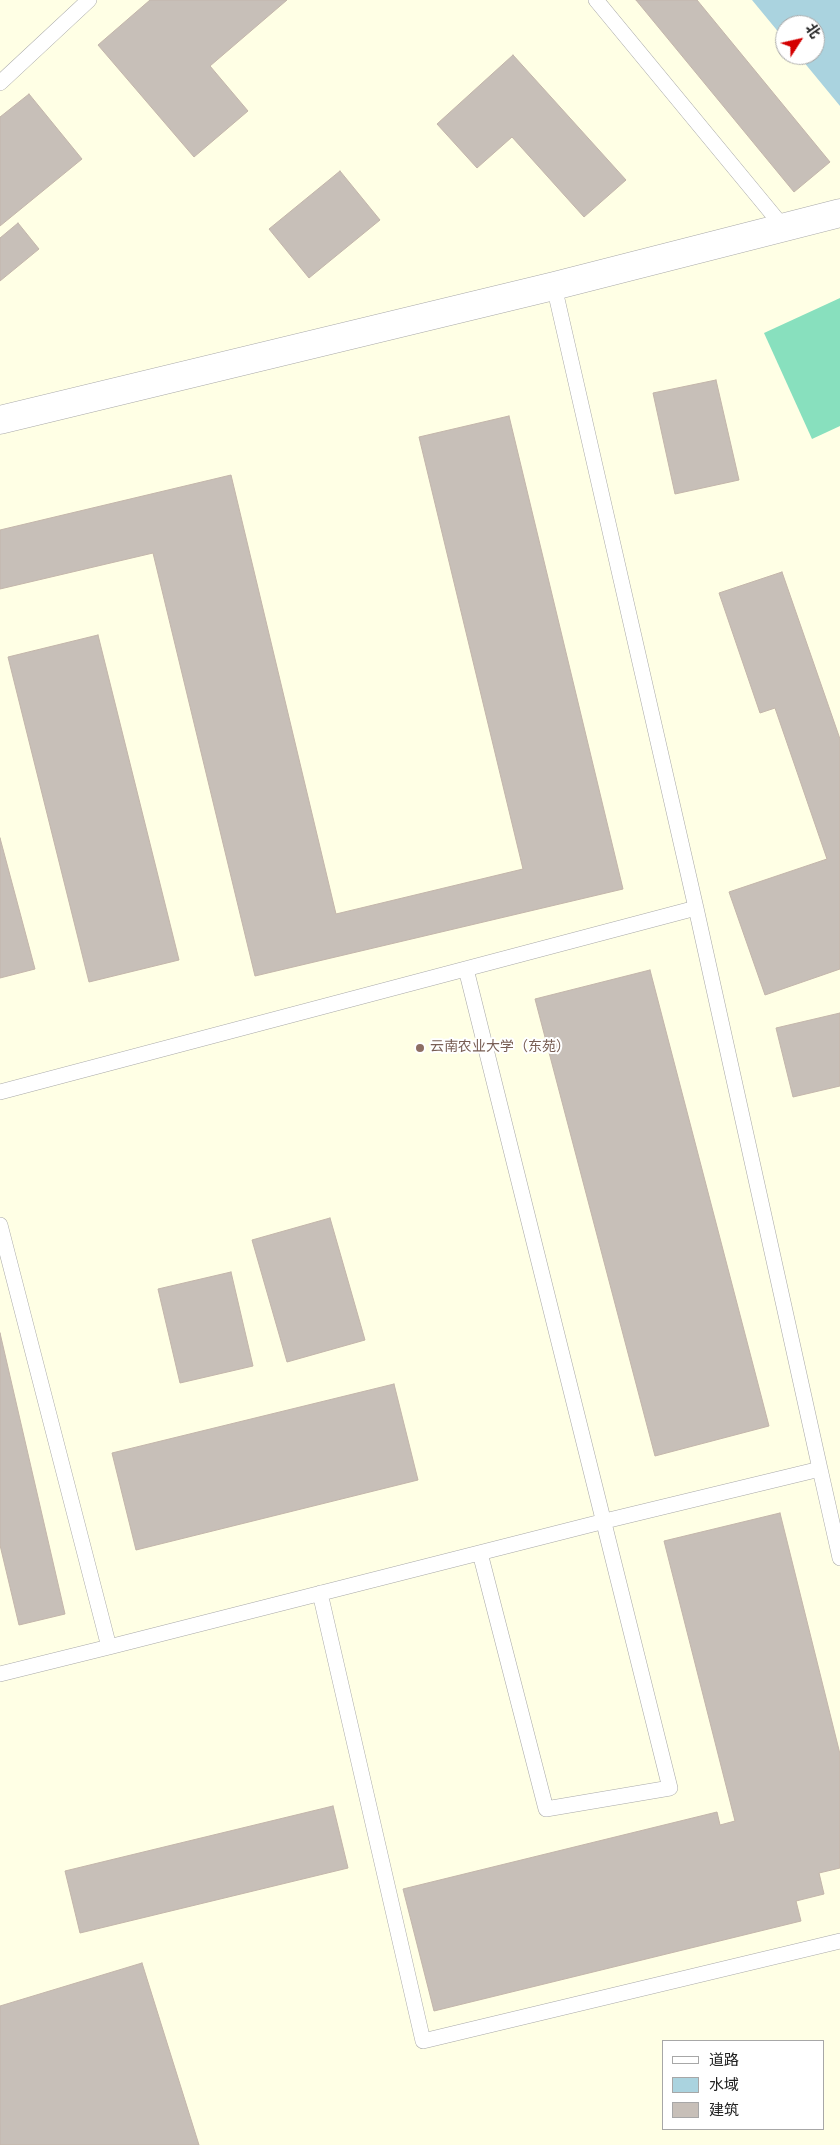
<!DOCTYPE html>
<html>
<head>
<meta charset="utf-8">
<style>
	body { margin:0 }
	#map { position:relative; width:840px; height:2145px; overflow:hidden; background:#f2efe9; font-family:Overpass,"Noto Sans SC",sans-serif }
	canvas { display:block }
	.legend { position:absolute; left:662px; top:2040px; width:162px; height:90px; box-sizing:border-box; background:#fff; border:1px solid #a7a7a7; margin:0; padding:6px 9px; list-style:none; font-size:15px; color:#222 }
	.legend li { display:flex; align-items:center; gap:10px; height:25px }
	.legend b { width:25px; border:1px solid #a7a7a7 }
	.north { position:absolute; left:775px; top:15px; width:50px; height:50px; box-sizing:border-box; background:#fff; border:1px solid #a7a7a7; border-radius:50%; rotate:55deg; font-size:14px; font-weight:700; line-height:20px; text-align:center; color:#222 }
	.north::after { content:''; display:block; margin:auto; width:18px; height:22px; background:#d40000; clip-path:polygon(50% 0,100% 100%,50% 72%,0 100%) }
</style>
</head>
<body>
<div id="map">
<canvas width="840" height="2145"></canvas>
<ul class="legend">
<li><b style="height:6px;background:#fff"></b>道路</li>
<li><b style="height:14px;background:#aad3df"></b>水域</li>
<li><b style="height:14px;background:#c7bfb8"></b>建筑</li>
</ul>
<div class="north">北</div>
</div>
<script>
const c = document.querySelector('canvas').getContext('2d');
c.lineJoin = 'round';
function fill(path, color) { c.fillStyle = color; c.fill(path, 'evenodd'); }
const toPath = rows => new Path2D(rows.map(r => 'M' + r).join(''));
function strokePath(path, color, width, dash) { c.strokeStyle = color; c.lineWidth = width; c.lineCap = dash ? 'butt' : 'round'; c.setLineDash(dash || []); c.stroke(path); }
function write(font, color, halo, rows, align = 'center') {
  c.font = font + ' Overpass,"Noto Sans SC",sans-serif'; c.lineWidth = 4; c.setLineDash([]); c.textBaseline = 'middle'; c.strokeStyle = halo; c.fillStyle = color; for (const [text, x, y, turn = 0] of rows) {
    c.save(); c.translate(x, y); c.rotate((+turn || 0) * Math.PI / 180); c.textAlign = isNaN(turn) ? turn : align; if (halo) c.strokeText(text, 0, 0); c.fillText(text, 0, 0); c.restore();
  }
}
const education = toPath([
	[0,0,840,0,840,2145,0,2145],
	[785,25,815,25,815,55,785,55],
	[664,2041,824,2041,824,2129,664,2129]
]);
const pitch = toPath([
	[840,298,840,426,812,439,764,333]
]);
const water = toPath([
	[752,0,840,0,840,106,798,55,815,55,815,25,785,25,785,40]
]);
const building = toPath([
	[150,0,287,0,210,66,248,111,194,157,98,45,150,0],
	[636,0,697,0,830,162,794,192,636,0],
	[513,55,626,180,584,217,512,137,477,168,437,124,513,55],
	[29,94,82,159,0,226,0,117,29,94],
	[340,171,380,220,309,278,269,229,340,171],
	[18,223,39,249,0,281,0,238,18,223],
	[716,380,739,480,675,494,653,393,716,380],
	[509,416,623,889,255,976,153,553,0,589,0,530,231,475,336,914,523,869,419,437,509,416],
	[782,572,840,739,840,969,765,995,729,892,827,859,775,708,760,713,719,593,782,572],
	[98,635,179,960,89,982,8,657,98,635],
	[0,838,35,969,0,978,0,838],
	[650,970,769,1426,655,1456,535,999,650,970],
	[840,1013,840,1086,793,1097,776,1028,840,1013],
	[330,1218,365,1340,287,1362,252,1240,330,1218],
	[231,1272,253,1366,180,1383,158,1289,231,1272],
	[0,1333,65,1614,19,1625,0,1545,0,1333],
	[394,1384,418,1480,136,1550,112,1453,394,1384],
	[780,1513,840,1754,840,1868,819,1873,824,1894,796,1901,801,1921,434,2011,403,1889,717,1812,720,1825,735,1821,664,1541,780,1513],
	[333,1806,348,1868,80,1933,65,1871,333,1806],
	[142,1963,199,2145,0,2145,0,2006,142,1963]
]);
const service = toPath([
	[596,0,784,228],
	[0,83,89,0],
	[466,969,670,1788,546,1809,480,1553],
	[0,1092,696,908],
	[0,1225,109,1647,0,1674],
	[820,1469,840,1558],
	[320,1593,423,2041,840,1941],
	[109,1647,605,1521,820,1469,696,908,554,286]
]);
const tertiary = toPath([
	[0,420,554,286,840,213]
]);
const markers = [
	[420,1048,5,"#8d6e63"]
];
const educationNames = [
	["云南农业大学（东苑）",430,1048]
];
fill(education, '#ffffe5');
fill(pitch, '#88e0be');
fill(water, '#aad3df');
fill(building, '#c7bfb8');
strokePath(building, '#c4b6ab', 1);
strokePath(service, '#a9a9a9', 16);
strokePath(tertiary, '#a9a9a9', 29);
strokePath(service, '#fff', 15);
strokePath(tertiary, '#fff', 28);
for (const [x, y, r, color] of markers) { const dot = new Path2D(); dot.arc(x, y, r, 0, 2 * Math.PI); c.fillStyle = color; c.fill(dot); strokePath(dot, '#fff', 2); }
write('14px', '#785e54', '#fff', educationNames, 'left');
</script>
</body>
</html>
